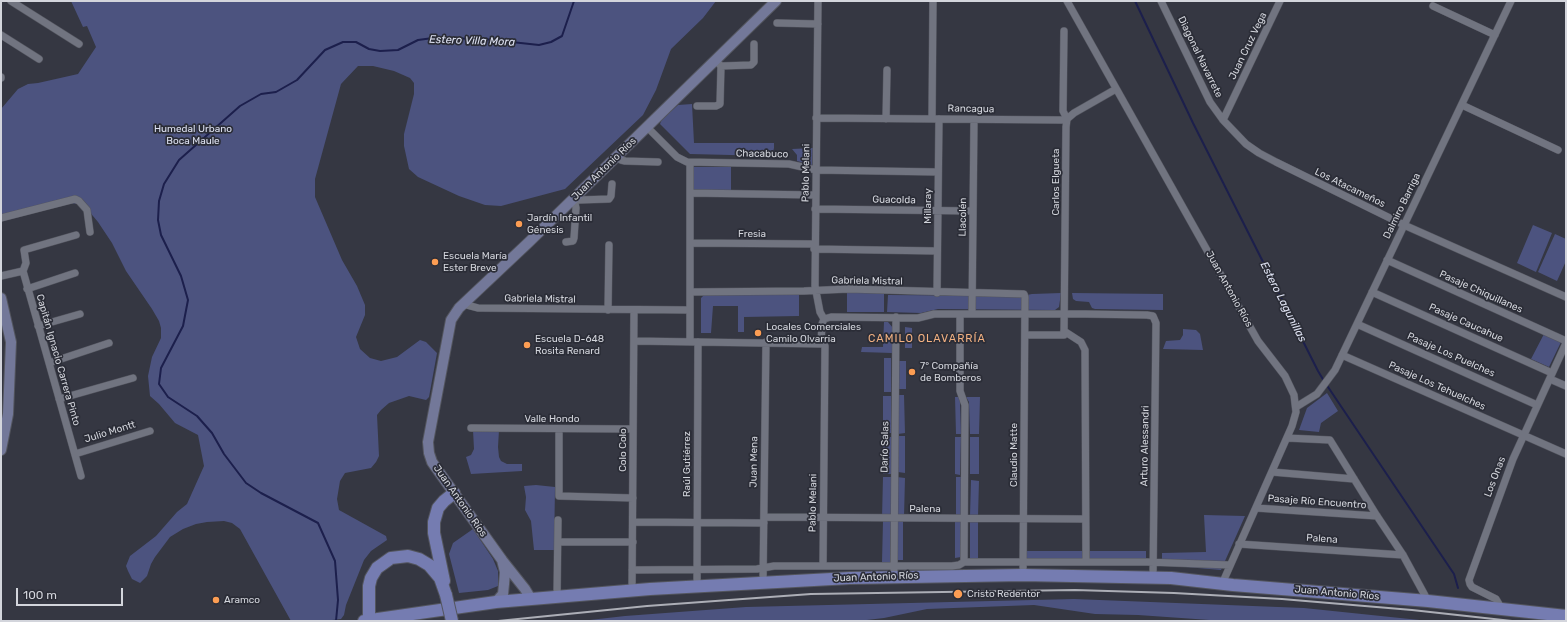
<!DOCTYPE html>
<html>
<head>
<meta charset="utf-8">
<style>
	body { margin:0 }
	#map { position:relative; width:1567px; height:622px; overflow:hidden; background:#353742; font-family:Rubik,sans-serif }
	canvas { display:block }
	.frame { position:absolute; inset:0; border:2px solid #d3d5dc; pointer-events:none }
	.scale { position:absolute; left:16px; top:588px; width:107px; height:18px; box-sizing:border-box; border:2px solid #d3d5dc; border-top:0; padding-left:5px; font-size:12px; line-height:14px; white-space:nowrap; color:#d3d5dc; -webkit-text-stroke:3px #2b2d37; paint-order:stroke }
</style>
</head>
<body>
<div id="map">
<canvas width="1567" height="622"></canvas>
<div class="frame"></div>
<div class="scale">100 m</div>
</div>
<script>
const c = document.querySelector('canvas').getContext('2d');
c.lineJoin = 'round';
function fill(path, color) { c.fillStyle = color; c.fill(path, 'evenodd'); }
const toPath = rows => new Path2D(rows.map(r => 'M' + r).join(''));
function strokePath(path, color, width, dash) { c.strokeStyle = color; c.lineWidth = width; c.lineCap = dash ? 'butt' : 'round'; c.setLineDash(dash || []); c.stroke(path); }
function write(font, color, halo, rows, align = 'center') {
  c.font = font + ' Rubik,sans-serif'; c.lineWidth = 3.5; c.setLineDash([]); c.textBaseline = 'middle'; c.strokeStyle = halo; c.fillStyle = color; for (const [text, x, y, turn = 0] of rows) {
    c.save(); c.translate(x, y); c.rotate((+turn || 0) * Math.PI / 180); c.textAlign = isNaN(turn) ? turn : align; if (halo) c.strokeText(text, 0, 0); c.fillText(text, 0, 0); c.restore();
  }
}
const green = toPath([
	[71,1,716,1,703,18,671,49,656,90,643,115,565,189,501,206,485,205,459,196,418,177,409,169,404,146,404,134,414,94,414,83,410,78,394,71,373,66,358,66,341,84,315,179,315,197,342,260,357,286,365,305,365,315,356,337,360,349,370,358,381,361,397,357,420,340,426,342,437,353,429,397,426,400,409,396,389,403,381,410,377,415,379,456,376,462,371,468,345,473,340,481,337,499,339,510,386,536,387,540,371,551,364,560,346,605,344,615,341,619,323,621,291,621,240,529,232,523,224,521,207,522,196,524,183,529,170,537,155,557,151,564,147,576,140,583,132,579,128,571,126,566,130,556,156,536,177,512,187,504,204,466,198,435,175,423,159,404,150,396,148,376,152,357,161,338,161,328,159,321,152,309,126,271,112,243,98,222,88,210,79,204,67,203,1,219,1,109,18,89,28,84,38,83,78,74,96,47,87,26,83,27],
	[692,104,694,143,774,143,774,148,772,156,690,154,660,124,662,119,678,105],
	[813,148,812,165,797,161,797,155,792,149],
	[694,167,731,167,731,191,693,191],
	[1533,225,1552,233,1536,272,1517,263],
	[1555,234,1566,239,1566,261,1557,281,1538,272],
	[706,293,799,295,799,316,744,317,744,332,738,332,738,306,713,306,711,333,701,333,701,298],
	[847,293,884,293,884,312,847,312],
	[1061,293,1059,307,1055,310,938,309,921,313,887,312,888,295,1022,296,1032,294],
	[1072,293,1163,294,1163,310,1095,309,1092,308,1089,302,1076,301,1073,299],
	[884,322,888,322,893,328,892,353,861,352,862,347,883,347],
	[905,327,912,328,912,348,905,348],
	[1183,329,1196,330,1200,334,1203,350,1163,349,1166,341,1180,340,1183,335],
	[1544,334,1561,342,1549,367,1531,359],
	[884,358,891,358,891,392,884,392],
	[899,361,906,361,906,389,899,389],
	[1327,393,1338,411,1321,423,1319,432,1299,430,1307,408],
	[897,395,904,395,905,433,898,434],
	[883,396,891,396,891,433,883,433],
	[955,397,959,397,960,401,961,434,956,434],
	[966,397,980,397,979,434,970,434,969,402],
	[473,430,499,430,498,447,499,457,501,461,507,464,522,464,522,471,471,474,466,457,471,455,474,449],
	[898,436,905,436,905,473,898,472],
	[883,437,891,437,891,474,883,474],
	[955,437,961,437,960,475,955,474],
	[970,437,979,437,979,474,970,474],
	[883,477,892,477,891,518,882,518],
	[897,477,905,478,904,517,896,517],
	[956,477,962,477,962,517,956,517],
	[971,480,979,481,978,516,970,516],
	[536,485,555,487,554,550,534,550,531,521,525,510,526,497,524,486],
	[1204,515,1245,516,1221,570,1162,565,1162,553,1206,552],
	[897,520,903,520,903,560,897,560],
	[970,520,978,520,978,558,970,558],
	[883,521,891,521,890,562,882,562],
	[955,521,961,522,961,557,955,558],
	[473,529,493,559,498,571,498,586,488,590,459,593,449,554,453,543],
	[1025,551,1146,551,1146,564,1025,563],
	[1074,599,1304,608,1429,621,1288,621,1270,620,1224,621,1138,615,1095,614,1034,605,927,609,884,618,858,621,581,621,625,616,746,607]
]);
const stream = toPath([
	[1135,1,1193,123,1318,371,1324,381],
	[1326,384,1454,574,1458,588],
	[336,621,338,600,335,561,318,523,261,493,246,483,224,454,212,433,197,416,168,397,159,384,161,368,183,326,188,300,181,276,161,235,158,220,159,201,164,184,179,160,240,106,261,94,276,92,297,80,325,50,343,42,356,42,369,49,380,51,398,50,418,40,433,38,484,39,539,45,551,42,562,36,574,1]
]);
const street = toPath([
	[11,1,79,44],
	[818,1,815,286,820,312,824,319],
	[1067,1,1258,341,1285,376,1294,395,1296,412,1292,426,1222,584],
	[1161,1,1210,102,1223,120,1246,144,1259,153,1276,162,1404,225,1566,297],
	[1433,6,1495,35],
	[777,23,818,24],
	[1,35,39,59],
	[721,66,751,65,754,62,754,44],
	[1,77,1,78],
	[1462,105,1558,150],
	[697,106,716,106,720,104,721,66,715,60],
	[816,118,1061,120,1067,119,1074,113,1116,89],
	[886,119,887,70],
	[932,119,933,1],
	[1223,120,1280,1],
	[647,127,677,157,687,162,789,164,816,170,938,172],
	[616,157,621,160,625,161,658,162],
	[690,193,815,195],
	[574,198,579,200,609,199,611,196,612,184],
	[815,209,973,211],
	[1,218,75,199,79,201,87,210,90,232],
	[566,242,573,241,574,238,576,208,574,198],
	[690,243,814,244],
	[814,249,937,251],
	[1387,260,1566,341],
	[23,271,26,263,24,250,76,235],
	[1,276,23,271,81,476],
	[27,289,75,273],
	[690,292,804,291,848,289,1024,294,1025,297,1023,575],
	[1372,292,1552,373],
	[937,293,939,119],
	[463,304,478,308,690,310],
	[608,310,609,245],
	[960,314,960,391,965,405,964,562],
	[972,314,974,120],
	[824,319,831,317,918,318,934,314,1085,314,1147,315,1153,316,1156,323,1153,577],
	[1357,324,1537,405],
	[38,326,80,314],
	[1064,331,1081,342,1085,350,1086,562],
	[1025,335,1064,335,1066,127,1067,119,1063,111,1064,31],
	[634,341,824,344,825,346,823,566],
	[690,342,690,163],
	[821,343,822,324,824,319],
	[1342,355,1566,454],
	[49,363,109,343],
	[1550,379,1566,386],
	[59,399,133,378],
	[1296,407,1317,394,1335,370,1511,1],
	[471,428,633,429],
	[559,429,559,496,633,498],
	[1287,438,1330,440,1377,516,1403,555,1428,601],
	[75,454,150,431],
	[1272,472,1354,479],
	[1256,508,1377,516],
	[764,517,1085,519],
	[633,522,764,523],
	[558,542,633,542],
	[1239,544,1403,555],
	[632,570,757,569,774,566,952,566,959,565,964,562,1147,562,1230,565],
	[894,570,896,317],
	[763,582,766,342],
	[697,586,698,342],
	[632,591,634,310],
	[557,597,558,520],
	[1500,608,1499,604,1496,599,1472,587,1470,584,1469,580,1513,459,1566,343]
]);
const secondary = toPath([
	[1,298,11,342,8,414,1,450],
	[531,599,525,589,502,560,454,493,432,462,429,453,428,442,451,320,459,308,529,242,776,1],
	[496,602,503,594,504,584,505,572,502,560]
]);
const primary = toPath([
	[444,581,434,533,434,522,438,508,444,501,454,493],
	[369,620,369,586,371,578,377,568,391,558,408,556,419,559,429,565,440,578,446,595],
	[364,621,496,602,650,589,850,578,1023,575,1171,578,1233,585,1428,601,1566,616]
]);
const rail = toPath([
	[498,621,647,606,811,594,1075,590,1174,593,1282,599,1412,610,1512,621]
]);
const primaryBridge = toPath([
	[446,595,452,621]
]);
const markers = [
	[519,224,4,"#fc9d53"],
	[435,262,4,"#fc9d53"],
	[758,333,4,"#fc9d53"],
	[527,345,4,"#fc9d53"],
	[912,372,4,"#fc9d53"],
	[958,594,5,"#fc9d53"],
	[216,600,4,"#fc9d53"]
];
const streetNames = [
	["Juan Cruz Vega",1248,46,-64],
	["Diagonal Navarrete",1200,57,64],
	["Rancagua",971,109,1],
	["Chacabuco",762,154,1],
	["Juan Antonio Ríos",604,169,-44],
	["Pablo Melani",806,173,-89],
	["Carlos Elgueta",1056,182,-90],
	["Los Atacameños",1350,188,26],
	["Guacolda",894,200,1],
	["Millaray",928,206,-90],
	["Dalmiro Barriga",1402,206,-64],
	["Llacolén",963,217,-89],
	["Fresia",752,234],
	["Gabriela Mistral",867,281,1],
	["Juan Antonio Ríos",1229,289,61],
	["Pasaje Chiquillanes",1481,292,24],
	["Gabriela Mistral",540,299,1],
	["Pasaje Caucahue",1466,323,24],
	["Pasaje Los Puelches",1451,355,24],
	["Capitán Ignacio Carrera Pinto",58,360,74],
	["Pasaje Los Tehuelches",1437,386,24],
	["Valle Hondo",552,419],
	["Julio Montt",110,432,-17],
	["Arturo Alessandri",1145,446,-89],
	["Darío Salas",885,447,-89],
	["Colo Colo",623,450,-90],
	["Claudio Matte",1014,455,-90],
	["Juan Mena",754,462,-89],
	["Raúl Gutiérrez",687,464,-90],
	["Los Onas",1495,477,-69],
	["Juan Antonio Ríos",460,501,55],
	["Pasaje Río Encuentro",1317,502,4],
	["Pablo Melani",813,503,-89],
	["Palena",925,509],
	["Palena",1322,539,4],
	["Juan Antonio Ríos",876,577,-2],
	["Juan Antonio Ríos",1337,593,5]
];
const parkNames = [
	["Humedal Urbano",193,129],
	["Boca Maule",193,141]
];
const poiNames = [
	["Jardín Infantil",527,218],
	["Génesis",527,230],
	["Escuela María",443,256],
	["Ester Breve",443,268],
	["Locales Comerciales",766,327],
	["Camilo Olvarria",766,339],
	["Escuela D-648",535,339],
	["Rosita Renard",535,351],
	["7° Compañía",920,366],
	["de Bomberos",920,378],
	["Cristo Redentor",967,594],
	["Aramco",224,600]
];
const waterNames = [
	["Estero Villa Mora",472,41,2],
	["Estero Lagunillas",1283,302,63]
];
const neighbourhoodNames = [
	["CAMILO OLAVARRÍA",927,339]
];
fill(green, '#4c537f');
strokePath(stream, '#1c1f4c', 2);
strokePath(street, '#53555e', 8);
strokePath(secondary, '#53555e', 12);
strokePath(primary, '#53555e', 14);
strokePath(street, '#717480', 7);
strokePath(secondary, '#737899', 10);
strokePath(primary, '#757cb1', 12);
strokePath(rail, '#acaeb6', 2);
strokePath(primaryBridge, '#53555e', 14, []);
strokePath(primaryBridge, '#757cb1', 12);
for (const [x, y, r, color] of markers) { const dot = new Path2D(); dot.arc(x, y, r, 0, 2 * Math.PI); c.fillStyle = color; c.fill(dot); strokePath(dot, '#2b2d37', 1.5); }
write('10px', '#d3d5dc', '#2b2d37', streetNames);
write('10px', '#dde1f1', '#2b2d37', parkNames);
write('10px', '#d3d5dc', '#2b2d37', poiNames, 'left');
write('italic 11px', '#dfe3f3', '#2b2d37', waterNames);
c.letterSpacing = '1px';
write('11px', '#f4b282', '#2b2d37', neighbourhoodNames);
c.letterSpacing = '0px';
</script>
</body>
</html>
